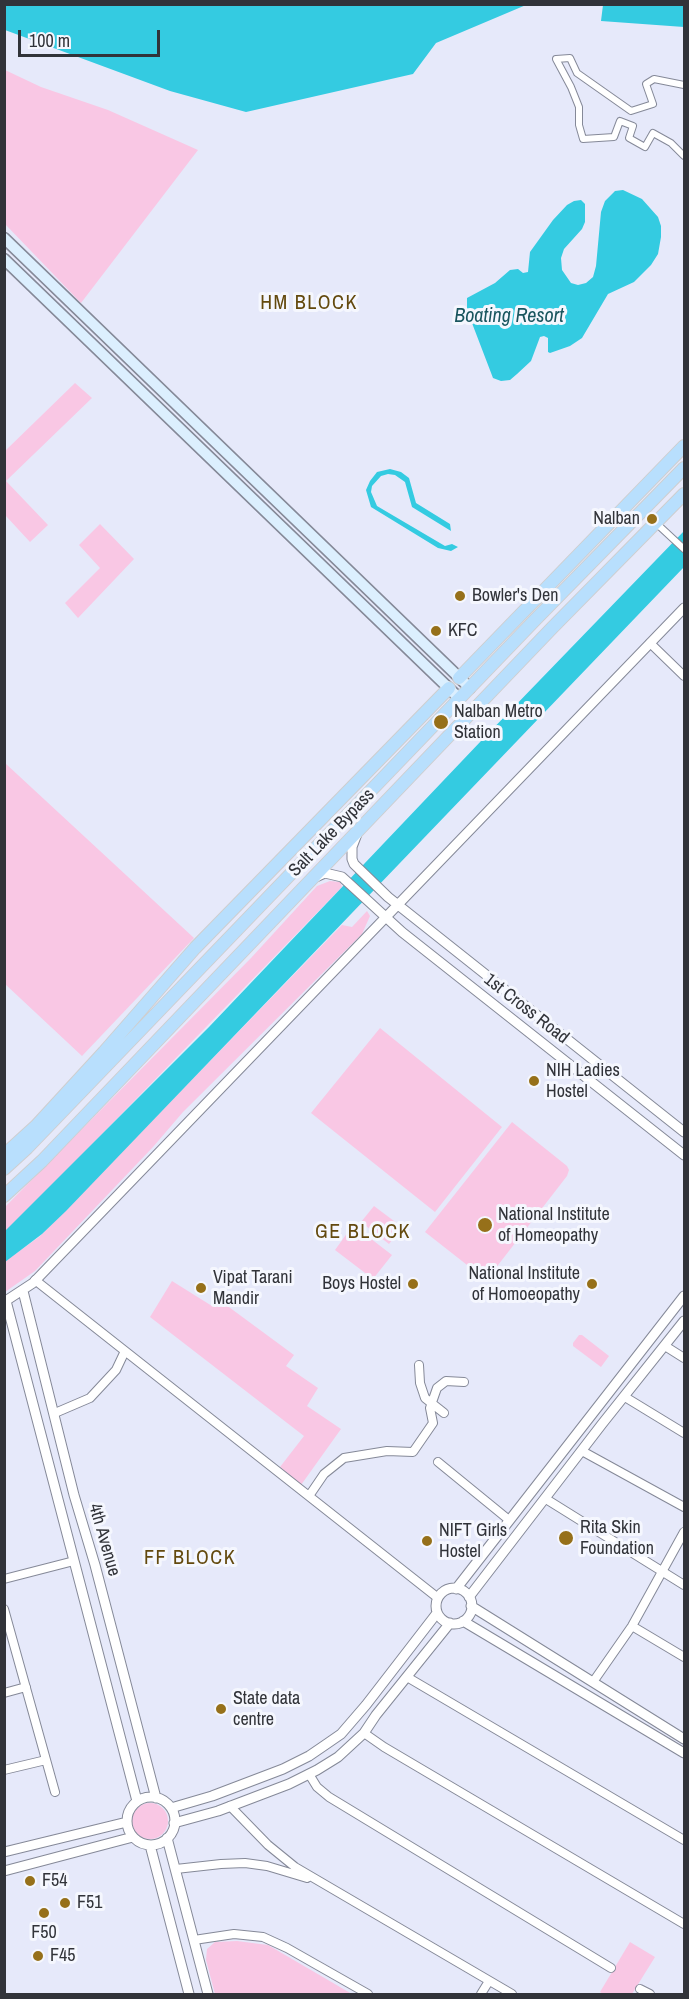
<!DOCTYPE html>
<html>
<head>
<meta charset="utf-8">
<style>
	body { margin:0 }
	#map { position:relative; width:689px; height:1999px; overflow:hidden; background:#e6e9fa; font-family:"Archivo Narrow",sans-serif }
	canvas { display:block }
	.frame { position:absolute; inset:0; border:6px solid #313339; pointer-events:none }
	.scale { position:absolute; left:18px; top:30px; width:142px; height:27px; box-sizing:border-box; border:3px solid #313339; border-top:0; padding-left:8px; font-size:18px; line-height:21px; white-space:nowrap; color:#313339; -webkit-text-stroke:4px #f5f7fe; paint-order:stroke }
</style>
</head>
<body>
<div id="map">
<canvas width="689" height="1999"></canvas>
<div class="frame"></div>
<div class="scale">100 m</div>
</div>
<script>
const c = document.querySelector('canvas').getContext('2d');
c.lineJoin = 'round';
function fill(path, color) { c.fillStyle = color; c.fill(path, 'evenodd'); }
const toPath = rows => new Path2D(rows.map(r => 'M' + r).join(''));
function strokePath(path, color, width, dash) { c.strokeStyle = color; c.lineWidth = width; c.lineCap = dash ? 'butt' : 'round'; c.setLineDash(dash || []); c.stroke(path); }
function write(font, color, halo, rows, align = 'center') {
  c.font = font + ' "Archivo Narrow",sans-serif'; c.lineWidth = 6; c.setLineDash([]); c.textBaseline = 'middle'; c.strokeStyle = halo; c.fillStyle = color; for (const [text, x, y, turn = 0] of rows) {
    c.save(); c.translate(x, y); c.rotate((+turn || 0) * Math.PI / 180); c.textAlign = isNaN(turn) ? turn : align; if (halo) c.strokeText(text, 0, 0); c.fillText(text, 0, 0); c.restore();
  }
}
const green = toPath([
	[5,70,41,87,108,110,198,150,81,303,5,224],
	[75,383,92,398,6,481,48,525,30,542,5,515,5,451],
	[100,524,134,559,78,618,65,603,100,568,79,545],
	[5,763,194,938,82,1056,5,984],
	[330,881,340,882,342,887,40,1198,5,1232,5,1207,251,958,317,886],
	[367,911,370,916,362,934,183,1112,153,1147,35,1271,5,1292,4,1262,39,1237,63,1213,335,932,342,925,352,927],
	[380,1028,502,1127,435,1212,311,1113],
	[512,1122,567,1166,569,1170,567,1176,495,1269,490,1272,476,1272,425,1232],
	[374,1206,402,1227,389,1244,361,1222],
	[353,1225,392,1255,373,1279,335,1250],
	[172,1281,212,1306,218,1299,294,1355,286,1366,318,1388,307,1406,341,1429,301,1485,280,1467,304,1436,150,1317],
	[579,1335,582,1335,609,1356,601,1367,573,1346,573,1343],
	'132 1821a18 18 0 1 1 36 0a18 18 0 1 1-36 0Z',
	[237,1941,268,1945,352,1994,215,1994,206,1960,207,1949,215,1942],
	[630,1942,655,1957,632,1994,603,1994,600,1992]
]);
const water = toPath([
	[4,5,5,4,526,5,436,43,413,74,246,112,170,91,5,30],
	[603,5,684,5,684,27,601,21],
	[623,190,642,199,658,217,661,226,661,237,658,254,651,265,634,282,608,294,582,338,570,346,550,353,548,352,548,338,544,336,540,337,531,361,517,374,510,380,501,381,493,378,467,310,467,298,495,283,510,270,518,269,523,273,528,272,530,252,553,220,567,205,574,201,581,200,585,204,585,222,582,229,564,249,561,258,562,270,571,283,578,285,586,283,593,277,596,266,601,212,605,201,615,191],
	[390,469,401,472,409,478,416,503,450,524,451,531,412,507,405,482,395,475,388,474,381,476,372,486,371,492,377,506,445,546,452,544,458,547,451,551,438,548,371,507,366,490,370,481,377,472],
	[684,531,684,567,66,1211,42,1234,5,1262,4,1232,209,1027,481,741]
]);
const pedestrian = toPath([
	[684,85,654,79,646,84,653,104,631,111,577,73,570,58,556,59,571,87,579,107,579,125,583,139,614,137,620,121,633,126,629,138,645,147,653,133,671,143,684,156],
	[656,523,684,549]
]);
const minor = toPath([
	[650,643,684,676],
	[35,1280,438,1598],
	[665,1346,684,1358],
	[419,1365,420,1383,425,1398,444,1413],
	[625,1397,684,1433],
	[55,1413,90,1398,116,1370,125,1351],
	[582,1451,684,1507],
	[438,1462,509,1520],
	[309,1496,324,1474,344,1458,387,1451,413,1452,433,1423,430,1408,437,1388,446,1381,464,1382],
	[546,1499,684,1585],
	[4,1579,74,1561],
	[4,1609,55,1792],
	[632,1626,684,1657],
	[407,1677,684,1840],
	[593,1682,632,1626,684,1532],
	[4,1693,26,1687],
	[364,1733,384,1747,684,1924],
	[4,1770,46,1760],
	[309,1774,317,1787,329,1797,611,1968],
	[230,1806,268,1845,295,1867,512,1994],
	[176,1869,221,1864,245,1863,267,1866,307,1878],
	[194,1940,234,1934,263,1937,287,1948,368,1994],
	[640,1989,650,1994],
	[481,1994,489,1981]
]);
const tertiary = toPath([
	[357,834,352,847,352,859,354,864,388,897,684,1132],
	[316,877,325,873,342,877,402,932,684,1155],
	[23,1291,74,1495,95,1565,156,1798],
	[6,1301,137,1801],
	[4,1302,33,1283,684,608],
	'436 1606a18 18 0 1 1 36 0a18 18 0 1 1-36 0Z',
	[456,1589,684,1296],
	[469,1597,602,1424,684,1321],
	[471,1606,684,1739],
	[463,1621,684,1753],
	'127 1821a24 24 0 1 1 48 0a24 24 0 1 1-48 0Z',
	[171,1808,212,1796,283,1769,309,1756,328,1743,341,1734,366,1705,437,1613],
	[174,1823,218,1811,289,1784,317,1770,338,1757,364,1733,376,1715,450,1623],
	[167,1838,208,1994],
	[150,1845,189,1994],
	[4,1852,127,1822],
	[4,1871,133,1837]
]);
const secondary = toPath([
	[4,238,470,688],
	[4,259,460,699]
]);
const primary = toPath([
	[459,678,684,446],
	[4,1155,36,1126,104,1052,195,948,449,688],
	[4,1169,27,1148,534,621,684,468],
	[4,1196,42,1161,552,628,684,494]
]);
const markers = [
	[652,519,6,"#96701a"],
	[460,596,6,"#96701a"],
	[436,631,6,"#96701a"],
	[441,722,8,"#96701a"],
	[534,1081,6,"#96701a"],
	[485,1225,8,"#96701a"],
	[413,1284,6,"#96701a"],
	[592,1284,6,"#96701a"],
	[201,1288,6,"#96701a"],
	[566,1538,8,"#96701a"],
	[427,1541,6,"#96701a"],
	[221,1709,6,"#96701a"],
	[30,1881,6,"#96701a"],
	[65,1903,6,"#96701a"],
	[44,1913,6,"#96701a"],
	[38,1956,6,"#96701a"]
];
const poiNames = [
	["Nalban",640,519,"right"],
	["Bowler's Den",472,596],
	["KFC",448,631],
	["Nalban Metro",454,712],
	["Station",454,733],
	["NIH Ladies",546,1071],
	["Hostel",546,1092],
	["National Institute",498,1215],
	["of Homeopathy",498,1236],
	["National Institute",580,1274,"right"],
	["of Homoeopathy",580,1295,"right"],
	["Vipat Tarani",213,1278],
	["Mandir",213,1299],
	["Boys Hostel",401,1284,"right"],
	["Rita Skin",580,1528],
	["Foundation",580,1549],
	["NIFT Girls",439,1531],
	["Hostel",439,1552],
	["State data",233,1699],
	["centre",233,1720],
	["F54",42,1881],
	["F51",77,1903],
	["F50",44,1933,"center"],
	["F45",50,1956]
];
const streetNames = [
	["Salt Lake Bypass",332,833,-46],
	["1st Cross Road",526,1009,38],
	["4th Avenue",104,1540,74]
];
const neighbourhoodNames = [
	["HM BLOCK",309,304],
	["GE BLOCK",363,1233],
	["FF BLOCK",190,1559]
];
const waterNames = [
	["Boating Resort",509,317]
];
fill(green, '#f9c7e4');
fill(water, '#34cbe1');
strokePath(pedestrian, '#858998', 8);
strokePath(minor, '#858998', 10);
strokePath(tertiary, '#858998', 11);
strokePath(secondary, '#858998', 13);
strokePath(primary, '#cececf', 14);
strokePath(pedestrian, '#fff', 6);
strokePath(minor, '#fff', 8);
strokePath(tertiary, '#fff', 9);
strokePath(secondary, '#dceffe', 10);
strokePath(primary, '#b8dffd', 12);
for (const [x, y, r, color] of markers) { const dot = new Path2D(); dot.arc(x, y, r, 0, 2 * Math.PI); c.fillStyle = color; c.fill(dot); strokePath(dot, '#f5f7fe', 2); }
write('18px', '#313339', '#f5f7fe', poiNames, 'left');
write('18px', '#313339', '#f5f7fe', streetNames);
c.letterSpacing = '1.5px';
write('20px', '#63490e', '#f5f7fe', neighbourhoodNames);
c.letterSpacing = '0px';
write('italic 20px', '#1a565f', '#f5f7fe', waterNames);
</script>
</body>
</html>
